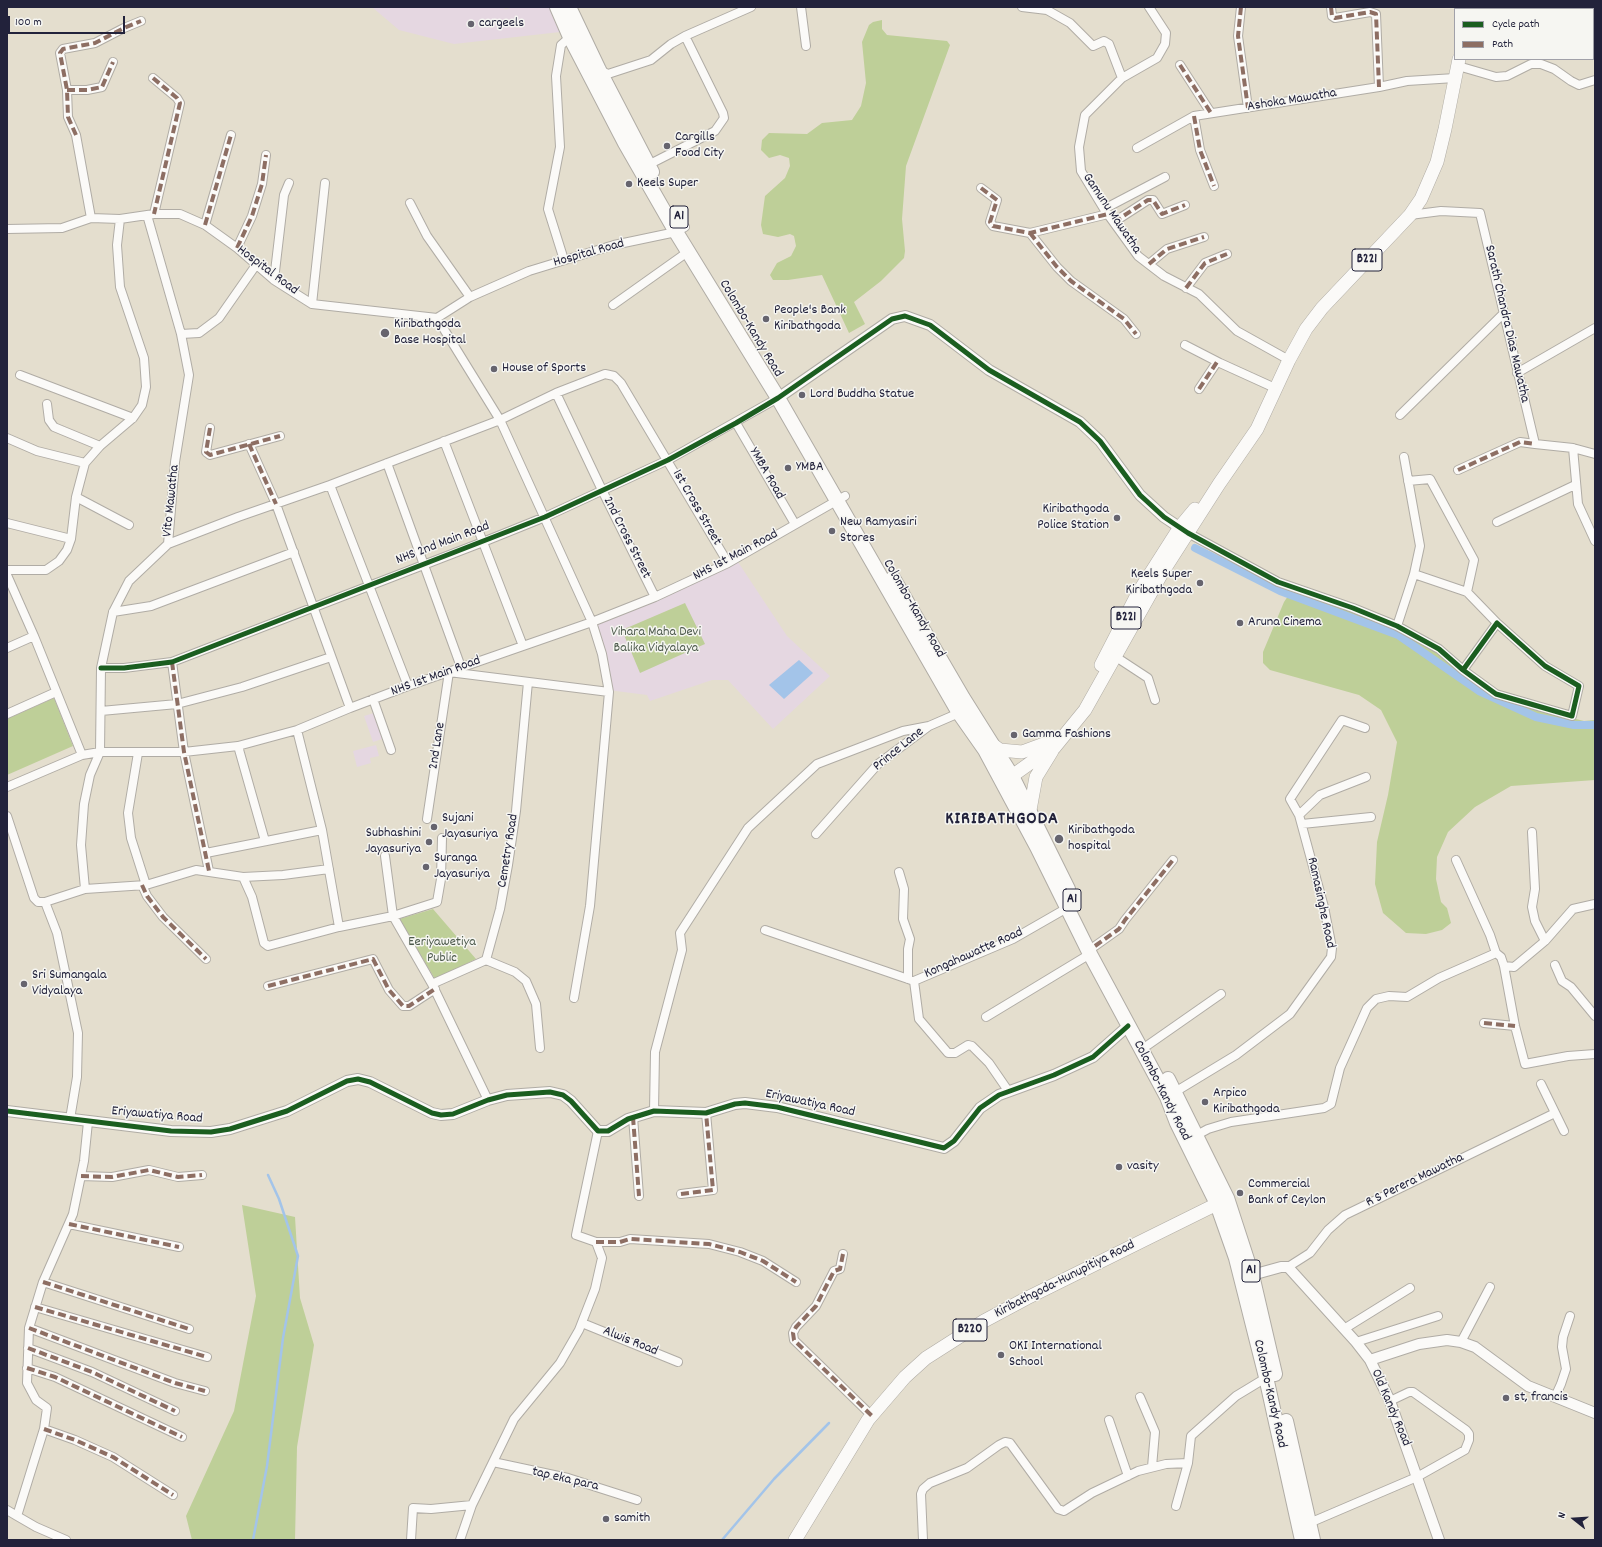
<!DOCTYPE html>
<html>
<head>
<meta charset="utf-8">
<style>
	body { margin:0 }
	#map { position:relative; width:1602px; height:1547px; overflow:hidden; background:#e4dece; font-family:Dekko,sans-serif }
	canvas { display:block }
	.frame { position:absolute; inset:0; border:8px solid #22223b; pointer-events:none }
	.legend { position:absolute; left:1454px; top:8px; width:140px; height:52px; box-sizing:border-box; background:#f6f6f2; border:1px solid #a1a1a9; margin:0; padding:5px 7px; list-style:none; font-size:12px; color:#22223b }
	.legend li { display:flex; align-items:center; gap:8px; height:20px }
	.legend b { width:20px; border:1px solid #a1a1a9 }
	.north { position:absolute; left:1554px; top:1499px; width:40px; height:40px; -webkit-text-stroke:3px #f6f6f2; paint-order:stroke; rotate:287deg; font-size:11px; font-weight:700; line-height:16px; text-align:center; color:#22223b }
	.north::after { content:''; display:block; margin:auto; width:14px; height:18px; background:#22223b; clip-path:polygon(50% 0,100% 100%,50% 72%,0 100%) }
	.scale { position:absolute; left:8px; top:16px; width:117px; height:18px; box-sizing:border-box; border:2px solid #22223b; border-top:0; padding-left:5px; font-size:12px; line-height:14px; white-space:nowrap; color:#22223b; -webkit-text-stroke:3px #f6f6f2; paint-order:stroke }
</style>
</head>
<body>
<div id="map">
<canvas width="1602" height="1547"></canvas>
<div class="frame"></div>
<ul class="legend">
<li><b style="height:5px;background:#1b5e20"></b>Cycle path</li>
<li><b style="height:5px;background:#8d6e63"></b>Path</li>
</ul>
<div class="north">N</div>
<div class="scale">100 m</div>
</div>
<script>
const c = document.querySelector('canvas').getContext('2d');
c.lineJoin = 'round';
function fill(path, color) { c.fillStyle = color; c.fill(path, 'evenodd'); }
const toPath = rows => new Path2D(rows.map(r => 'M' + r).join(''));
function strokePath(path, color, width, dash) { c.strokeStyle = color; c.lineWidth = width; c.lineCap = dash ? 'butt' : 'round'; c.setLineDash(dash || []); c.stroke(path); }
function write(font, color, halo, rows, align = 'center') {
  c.font = font + ' Dekko,sans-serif'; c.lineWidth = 3; c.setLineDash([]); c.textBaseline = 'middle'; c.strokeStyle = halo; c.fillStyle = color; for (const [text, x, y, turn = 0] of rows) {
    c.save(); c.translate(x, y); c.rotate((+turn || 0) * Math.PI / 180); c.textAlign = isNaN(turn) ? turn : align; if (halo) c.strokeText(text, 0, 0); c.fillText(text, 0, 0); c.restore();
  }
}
const built = toPath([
	[372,7,504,7,505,9,514,7,550,7,560,32,454,44,399,30],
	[738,562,787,636,830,676,773,729,728,680,712,680,650,701,647,695,608,690,593,623],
	[374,713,382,739,373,742,364,716],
	[376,745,379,756,370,758,371,763,357,767,353,751]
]);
const green = toPath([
	[882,20,882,29,887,35,947,41,950,45,906,166,902,219,905,251,904,258,881,281,854,302,865,324,849,333,822,275,788,280,773,280,770,275,777,263,791,256,796,246,794,236,790,234,778,237,763,234,761,225,765,196,785,178,790,166,789,158,780,155,769,158,761,150,762,140,769,133,807,134,822,123,852,120,861,106,866,83,862,42,869,25,873,22],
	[1292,590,1366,616,1420,641,1491,694,1520,705,1584,721,1595,720,1595,780,1511,786,1475,807,1448,832,1437,857,1436,879,1441,902,1447,908,1451,923,1442,930,1426,934,1406,933,1383,913,1375,884,1377,842,1388,795,1397,742,1381,710,1359,695,1270,670,1263,663,1263,652,1284,602],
	[685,603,705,644,640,673,622,630],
	[54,698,73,746,7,775,7,719],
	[433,909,476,959,435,979,399,919],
	[242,1205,295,1217,300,1298,314,1345,297,1447,295,1540,192,1540,186,1516,234,1411,256,1296]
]);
const water = toPath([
	[799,660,813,673,784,699,769,685]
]);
const stream = toPath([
	[253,1540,267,1466,283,1338,298,1256,279,1199,268,1175],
	[722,1540,774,1479,829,1423]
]);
const canal = toPath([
	[1195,548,1280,591,1398,635,1479,691,1536,717,1574,725,1595,725]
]);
const minor = toPath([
	[801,7,806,46],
	[1022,7,1047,10,1070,23,1093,46,1104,41,1109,44,1122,78],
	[1149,7,1166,33,1165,44,1157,58,1122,78,1085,115,1079,147,1081,171,1104,209,1138,256,1164,276,1199,294,1237,331,1289,360],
	[1241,7,1238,36,1248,108],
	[1331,7,1332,16,1335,18,1370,12,1376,14,1379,87],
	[1180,65,1211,113],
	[1458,66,1496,77,1507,76,1531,64,1541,64,1554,69,1571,81,1579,85,1595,80],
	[599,70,608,74,651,60,671,44,685,36,751,7],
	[153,78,177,98,180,103,154,214],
	[67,90,87,90,102,87,113,62],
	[1194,116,1200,150,1214,186],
	[1137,148,1194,116,1379,87,1407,81,1455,78],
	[648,165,715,131,724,118,723,113,685,36],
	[981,188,997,200,990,222,993,226,1030,233,1108,214],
	[410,203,427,236,470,297],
	[1104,209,1165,177],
	[1410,215,1441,211,1480,213,1535,444,1573,448,1595,454],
	[91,218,76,135,68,117,67,90,60,53,63,49,95,43,124,28,141,21],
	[1114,222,1148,200,1153,200,1162,214,1185,205],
	[205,225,231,135],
	[7,229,62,228,91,218,120,219,154,214,180,214,205,225,237,248,274,280,312,304,437,318,470,297,529,271,614,245,676,232,685,227],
	[1030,233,1057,267,1071,281,1124,319,1136,334],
	[237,248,252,216,262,184,266,155],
	[564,260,548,209,560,147,556,76,561,45,570,37],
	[1149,264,1167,249,1204,237],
	[274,280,284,195,289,183],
	[1186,288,1205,263,1227,254],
	[312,304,325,183],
	[613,305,689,251],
	[437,318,500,420,556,393,605,374,614,376,621,383,728,563],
	[181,334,199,333,219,318,256,265],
	[1185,345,1220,363,1275,388],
	[1517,373,1595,328],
	[20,375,133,418],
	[1199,389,1217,362],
	[556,393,602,490,655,597],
	[47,404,49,420,54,427,100,446],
	[1400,415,1503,314],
	[736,423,795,524],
	[210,428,206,452,210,455,280,436],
	[7,438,37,451,85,463],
	[444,441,523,646],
	[249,444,276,504,350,708],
	[1573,448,1578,504,1595,541],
	[1404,457,1420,546,1414,574],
	[387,463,461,667],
	[1458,470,1520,442,1535,444],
	[1408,481,1430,479,1474,560,1467,592],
	[330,485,408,686],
	[76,497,129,525],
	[1497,522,1575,485],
	[7,523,71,539],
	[1188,533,1278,582,1353,608,1397,626,1439,649,1463,670,1496,694,1572,716,1579,686,1545,666,1497,623,1463,670],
	[168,544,238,517,330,485,500,420,592,622,602,654,609,692,590,906,574,998],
	[7,570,46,570,59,561,67,550,71,539,76,497,85,463,100,446,133,418,142,405,146,387,144,358,120,287,117,245,120,219],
	[7,575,34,636],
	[113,612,151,606,294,552],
	[1397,626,1414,574,1467,592,1497,623],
	[7,648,34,636,82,755],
	[1116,657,1148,678,1155,700],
	[172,662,184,752,209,871],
	[101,668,124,668,172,662,483,542,545,517,668,460,778,398],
	[373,699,391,750],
	[101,711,177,704,242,687,331,657],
	[7,714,56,692],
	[238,746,265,841],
	[138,753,128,813,131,838,146,885],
	[7,787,82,755,100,752,184,752,238,746,297,730,350,708,408,686,592,622,655,597,728,563,845,496],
	[1299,815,1290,799,1342,720,1365,728],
	[7,816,34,898,38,902,45,902,85,889,146,885,196,870,243,877,252,897,264,943,268,946,339,927,393,916,437,902,441,879,442,838],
	[427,819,449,672,609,692],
	[1302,824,1371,817],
	[322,830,339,927],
	[1532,832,1535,889,1532,907,1535,921,1545,941],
	[816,834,878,764,929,726,959,713],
	[206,853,322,830,297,730],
	[385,856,393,916,432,984,488,1100],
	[1456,860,1490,935,1496,953],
	[899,872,904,889,903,919,910,939,908,949,908,979],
	[243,877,283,875,329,869],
	[142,885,147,896,163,917,206,959],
	[85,889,81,845,84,804,90,775,100,752,101,668,113,612,129,581,168,544,175,462,189,375,181,334,147,215],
	[45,902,57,933,78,1033,77,1077,70,1119],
	[765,930,914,981,1013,939,1067,908],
	[1095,946,1119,929,1125,920,1173,860],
	[486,960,515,972,526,981,536,1004,540,1048],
	[1555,965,1562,981,1571,987,1595,1016],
	[1504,966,1515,1026,1525,1064,1568,1056,1595,1054],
	[914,981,919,1019,948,1053,955,1053,968,1045,972,1046,989,1063,1009,1092],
	[432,984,486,960,500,909,508,865,516,811,528,682],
	[268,986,373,959,389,990,403,1006,409,1006,435,989],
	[986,1017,1090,954],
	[1484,1023,1515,1026],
	[1148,1045,1221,994],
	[1541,1084,1564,1131],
	[1175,1092,1236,1055,1290,1014,1331,957,1332,948,1324,907,1299,815,1320,795,1366,777],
	[654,1111,655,1052,682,950,680,933,748,828,817,764,903,731,929,726],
	[633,1117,639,1196],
	[1197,1135,1208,1129,1231,1122,1324,1108,1331,1104,1340,1068,1367,1008,1376,999,1389,996,1407,997,1439,978,1496,953,1501,957,1504,966,1514,967,1545,941,1573,909,1595,904],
	[81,1176,112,1177,149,1170,178,1177,202,1175],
	[681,1194,713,1190,706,1113],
	[69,1224,179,1247],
	[596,1242,620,1242,630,1239,709,1244,740,1252,763,1261,796,1282],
	[843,1254,840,1269,834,1271,816,1306,796,1327,793,1333,794,1340,872,1416],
	[1288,1267,1310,1253,1328,1230,1345,1215,1555,1113],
	[43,1282,189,1329],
	[35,1307,207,1357],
	[582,1323,678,1362],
	[29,1328,175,1383,205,1391],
	[1344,1329,1410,1288],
	[1356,1342,1438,1316],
	[1461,1342,1490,1287],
	[28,1348,92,1372,175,1411],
	[27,1368,55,1377,182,1437],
	[1140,1397,1155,1432,1152,1467],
	[1555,1397,1561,1384,1566,1369,1562,1347,1563,1337,1570,1316],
	[1109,1420,1128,1476],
	[44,1429,75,1440,113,1457,173,1495],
	[493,1462,568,1478,637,1500],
	[1176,1506,1188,1463,1191,1436,1236,1396,1269,1376],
	[7,1510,17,1516],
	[1307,1524,1417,1477,1465,1450,1469,1440,1469,1434,1466,1430,1413,1392,1409,1392,1390,1401],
	[66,1540,36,1527,17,1516,44,1429,47,1408,36,1400,27,1383,29,1328,43,1282,73,1214,84,1161,88,1122],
	[411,1540,413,1508,431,1509,472,1505],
	[460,1540,472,1505,514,1419,560,1363,579,1330,595,1289,602,1258,596,1242,576,1235,598,1131],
	[923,1540,921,1494,923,1489,930,1483,967,1468,999,1445,1005,1442,1010,1443,1058,1509,1064,1511,1092,1493,1138,1471,1166,1464,1188,1463]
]);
const tertiary = toPath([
	[778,398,892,319,905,316,930,325,989,370,1080,422,1100,441,1140,495,1164,517,1185,531],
	[7,1111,171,1131,211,1132,230,1129,287,1111,347,1081,358,1079,370,1082,432,1113,441,1115,453,1114,488,1100,507,1095,550,1092,563,1095,571,1101,598,1131,608,1131,628,1119,654,1111,706,1113,735,1104,745,1103,777,1107,944,1148,954,1141,980,1108,999,1095,1054,1075,1093,1057,1128,1026],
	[1252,1275,1281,1267,1288,1267,1356,1342,1370,1360,1390,1401,1439,1540],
	[1370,1360,1419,1344,1447,1340,1461,1342,1475,1347,1528,1386,1595,1413]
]);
const primary = toPath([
	[1465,9,1465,7],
	[1101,665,1138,593,1180,527,1195,509],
	[993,745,1000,750,1022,752,1049,742],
	[1012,776,1040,756,1054,748,1085,710,1162,573,1219,484,1257,429,1289,360,1306,329,1322,308,1410,215,1421,199,1437,162,1445,129,1459,59],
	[1030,810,1036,777,1052,751],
	[795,1540,868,1420,905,1377,926,1358,984,1321,1027,1298,1227,1199]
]);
const trunk = toPath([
	[557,7,570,37,625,143,676,232,778,398,959,713,985,750,1037,847,1090,954,1167,1097,1177,1123,1217,1204,1236,1258,1266,1377,1302,1540],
	[569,7,599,70,652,172],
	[893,578,963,698,1012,776,1068,889],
	[1168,1079,1227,1198,1252,1275,1275,1374],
	[1286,1421,1313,1540]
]);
const quiet = toPath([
	[1241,7,1238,36,1248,108],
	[1331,7,1332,16,1335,18,1370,12,1376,14,1379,87],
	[1180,65,1211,113],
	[153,78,177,98,180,103,154,214],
	[67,90,87,90,102,87,113,62],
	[1194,116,1200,150,1214,186],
	[76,135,68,117,67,90,60,53,63,49,95,43,124,28,141,21],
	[981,188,997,200,990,222,993,226,1030,233,1108,214],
	[1114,222,1148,200,1153,200,1162,214,1185,205],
	[205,225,231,135],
	[1030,233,1057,267,1071,281,1124,319,1136,334],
	[237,248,252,216,262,184,266,155],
	[1149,264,1167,249,1204,237],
	[1186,288,1205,263,1227,254],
	[1199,389,1217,362],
	[210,428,206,452,210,455,280,436],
	[249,444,276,504],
	[1458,470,1520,442,1535,444],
	[172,662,184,752,209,871],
	[142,885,147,896,163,917,206,959],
	[1095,946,1119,929,1125,920,1173,860],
	[268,986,373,959,389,990,403,1006,409,1006,435,989],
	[1484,1023,1515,1026],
	[633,1117,639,1196],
	[81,1176,112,1177,149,1170,178,1177,202,1175],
	[681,1194,713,1190,706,1113],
	[69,1224,179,1247],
	[596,1242,620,1242,630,1239,709,1244,740,1252,763,1261,796,1282],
	[843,1254,840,1269,834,1271,816,1306,796,1327,793,1333,794,1340,872,1416],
	[43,1282,189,1329],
	[35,1307,207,1357],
	[29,1328,175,1383,205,1391],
	[28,1348,92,1372,175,1411],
	[27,1368,55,1377,182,1437],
	[44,1429,75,1440,113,1457,173,1495]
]);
const cycleway = toPath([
	[101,668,124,668,172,662,545,517,668,460,736,423,778,398,892,319,905,316,930,325,989,370,1080,422,1100,441,1140,495,1164,517,1188,533,1278,582,1353,608,1397,626,1439,649,1463,670,1496,694,1572,716,1579,686,1545,666,1497,623,1463,670],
	[7,1111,171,1131,211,1132,230,1129,287,1111,347,1081,358,1079,370,1082,432,1113,441,1115,453,1114,488,1100,507,1095,550,1092,563,1095,571,1101,598,1131,608,1131,628,1119,654,1111,706,1113,735,1104,745,1103,777,1107,944,1148,954,1141,980,1108,999,1095,1054,1075,1093,1057,1128,1026]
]);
const markers = [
	[471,24,4,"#66646e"],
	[667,146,4,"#66646e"],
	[629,184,4,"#66646e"],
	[766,319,4,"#66646e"],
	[385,333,5,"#66646e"],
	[494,369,4,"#66646e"],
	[802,395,4,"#66646e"],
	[788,468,4,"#66646e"],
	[1117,518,4,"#66646e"],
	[832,531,4,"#66646e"],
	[1200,583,4,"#66646e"],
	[1240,623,4,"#66646e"],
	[1014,735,4,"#66646e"],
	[434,827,4,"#66646e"],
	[1059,839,5,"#66646e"],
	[429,842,4,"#66646e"],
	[426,867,4,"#66646e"],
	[24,984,4,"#66646e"],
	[1205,1102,4,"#66646e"],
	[1119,1167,4,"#66646e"],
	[1240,1193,4,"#66646e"],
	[1001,1355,4,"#66646e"],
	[1506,1398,4,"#66646e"],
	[606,1519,4,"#66646e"]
];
const shields = [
	[679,217,18],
	[1367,260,30],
	[1126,618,30],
	[1072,900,18],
	[1251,1271,18],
	[970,1330,34]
];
const shieldNames = [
	["A1",679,217],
	["B221",1367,260],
	["B221",1126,618],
	["A1",1072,900],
	["A1",1251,1271],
	["B220",970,1330]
];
const poiNames = [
	["cargeels",479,24],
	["Cargills",675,138],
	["Food City",675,154],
	["Keels Super",637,184],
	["People's Bank",774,311],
	["Kiribathgoda",774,327],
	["Kiribathgoda",394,325],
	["Base Hospital",394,341],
	["House of Sports",502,369],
	["Lord Buddha Statue",810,395],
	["YMBA",796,468],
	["Kiribathgoda",1109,510,"right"],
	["Police Station",1109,526,"right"],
	["New Ramyasiri",840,523],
	["Stores",840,539],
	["Keels Super",1192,575,"right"],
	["Kiribathgoda",1192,591,"right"],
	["Aruna Cinema",1248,623],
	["Gamma Fashions",1022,735],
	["Sujani",442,819],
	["Jayasuriya",442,835],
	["Kiribathgoda",1068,831],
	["hospital",1068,847],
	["Subhashini",421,834,"right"],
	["Jayasuriya",421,850,"right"],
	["Suranga",434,859],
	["Jayasuriya",434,875],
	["Sri Sumangala",32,976],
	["Vidyalaya",32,992],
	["Arpico",1213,1094],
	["Kiribathgoda",1213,1110],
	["vasity",1127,1167],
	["Commercial",1248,1185],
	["Bank of Ceylon",1248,1201],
	["OKI International",1009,1347],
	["School",1009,1363],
	["st, francis",1514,1398],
	["samith",614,1519]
];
const streetNames = [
	["Ashoka Mawatha",1292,101,-9],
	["Gamunu Mawatha",1111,214,56],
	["Hospital Road",589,254,-16],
	["Hospital Road",267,271,37],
	["Sarath Chandra Dias Mawatha",1506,324,77],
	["Colombo-Kandy Road",750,329,59],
	["YMBA Road",766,474,60],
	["Vito Mawatha",172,501,-84],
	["1st Cross Street",696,508,60],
	["2nd Cross Street",626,538,63],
	["NHS 2nd Main Road",443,544,-21],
	["NHS 1st Main Road",736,556,-28],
	["Colombo-Kandy Road",913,609,60],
	["NHS 1st Main Road",436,677,-20],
	["2nd Lane",438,746,-81],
	["Prince Lane",899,750,-39],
	["Cemetry Road",509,851,-81],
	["Ramasinghe Road",1320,903,78],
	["Kongahawatte Road",974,954,-24],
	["Colombo-Kandy Road",1161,1091,63],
	["Eriyawatiya Road",810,1104,12],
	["Eriyawatiya Road",157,1116,5],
	["R S Perera Mawatha",1415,1181,-26],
	["Kiribathgoda-Hunupitiya Road",1065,1280,-27],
	["Alwis Road",630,1342,22],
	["Colombo-Kandy Road",1269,1394,77],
	["Old Kandy Road",1390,1408,67],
	["tap eka para",565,1480,13]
];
const parkNames = [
	["Vihara Maha Devi",656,633],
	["Balika Vidyalaya",656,649],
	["Eeriyawetiya",442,943],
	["Public",442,959]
];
const districtNames = [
	["KIRIBATHGODA",1002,821]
];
fill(built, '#e5d7e1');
fill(green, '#becf98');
fill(water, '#a3c4e9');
strokePath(stream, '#a3c4e9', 2.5);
strokePath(canal, '#a3c4e9', 8);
strokePath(minor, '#b0aca5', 10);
strokePath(tertiary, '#b0aca5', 12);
strokePath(primary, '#b0aca5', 14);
strokePath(trunk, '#b0aca5', 16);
strokePath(minor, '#fbfaf8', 8);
strokePath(tertiary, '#fbfaf8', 10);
strokePath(primary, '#fbfaf8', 13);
strokePath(trunk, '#fbfaf8', 14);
strokePath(quiet, '#8d6e63', 4, [8, 4]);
strokePath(cycleway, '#1b5e20', 5);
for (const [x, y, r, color] of markers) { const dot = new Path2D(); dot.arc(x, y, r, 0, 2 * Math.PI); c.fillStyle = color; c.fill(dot); strokePath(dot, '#f6f6f2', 1.5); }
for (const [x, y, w] of shields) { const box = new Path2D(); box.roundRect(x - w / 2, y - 11, w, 22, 3); c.fillStyle = '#f6f6f2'; c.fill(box); strokePath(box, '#22223b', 1); }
write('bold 13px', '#22223b', null, shieldNames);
write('14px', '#22223b', '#f6f6f2', poiNames, 'left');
write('14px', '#22223b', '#f6f6f2', streetNames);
write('14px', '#4d5a4c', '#f6f6f2', parkNames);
c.letterSpacing = '1px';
write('bold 18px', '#22223b', '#f6f6f2', districtNames);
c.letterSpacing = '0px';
</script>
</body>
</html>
